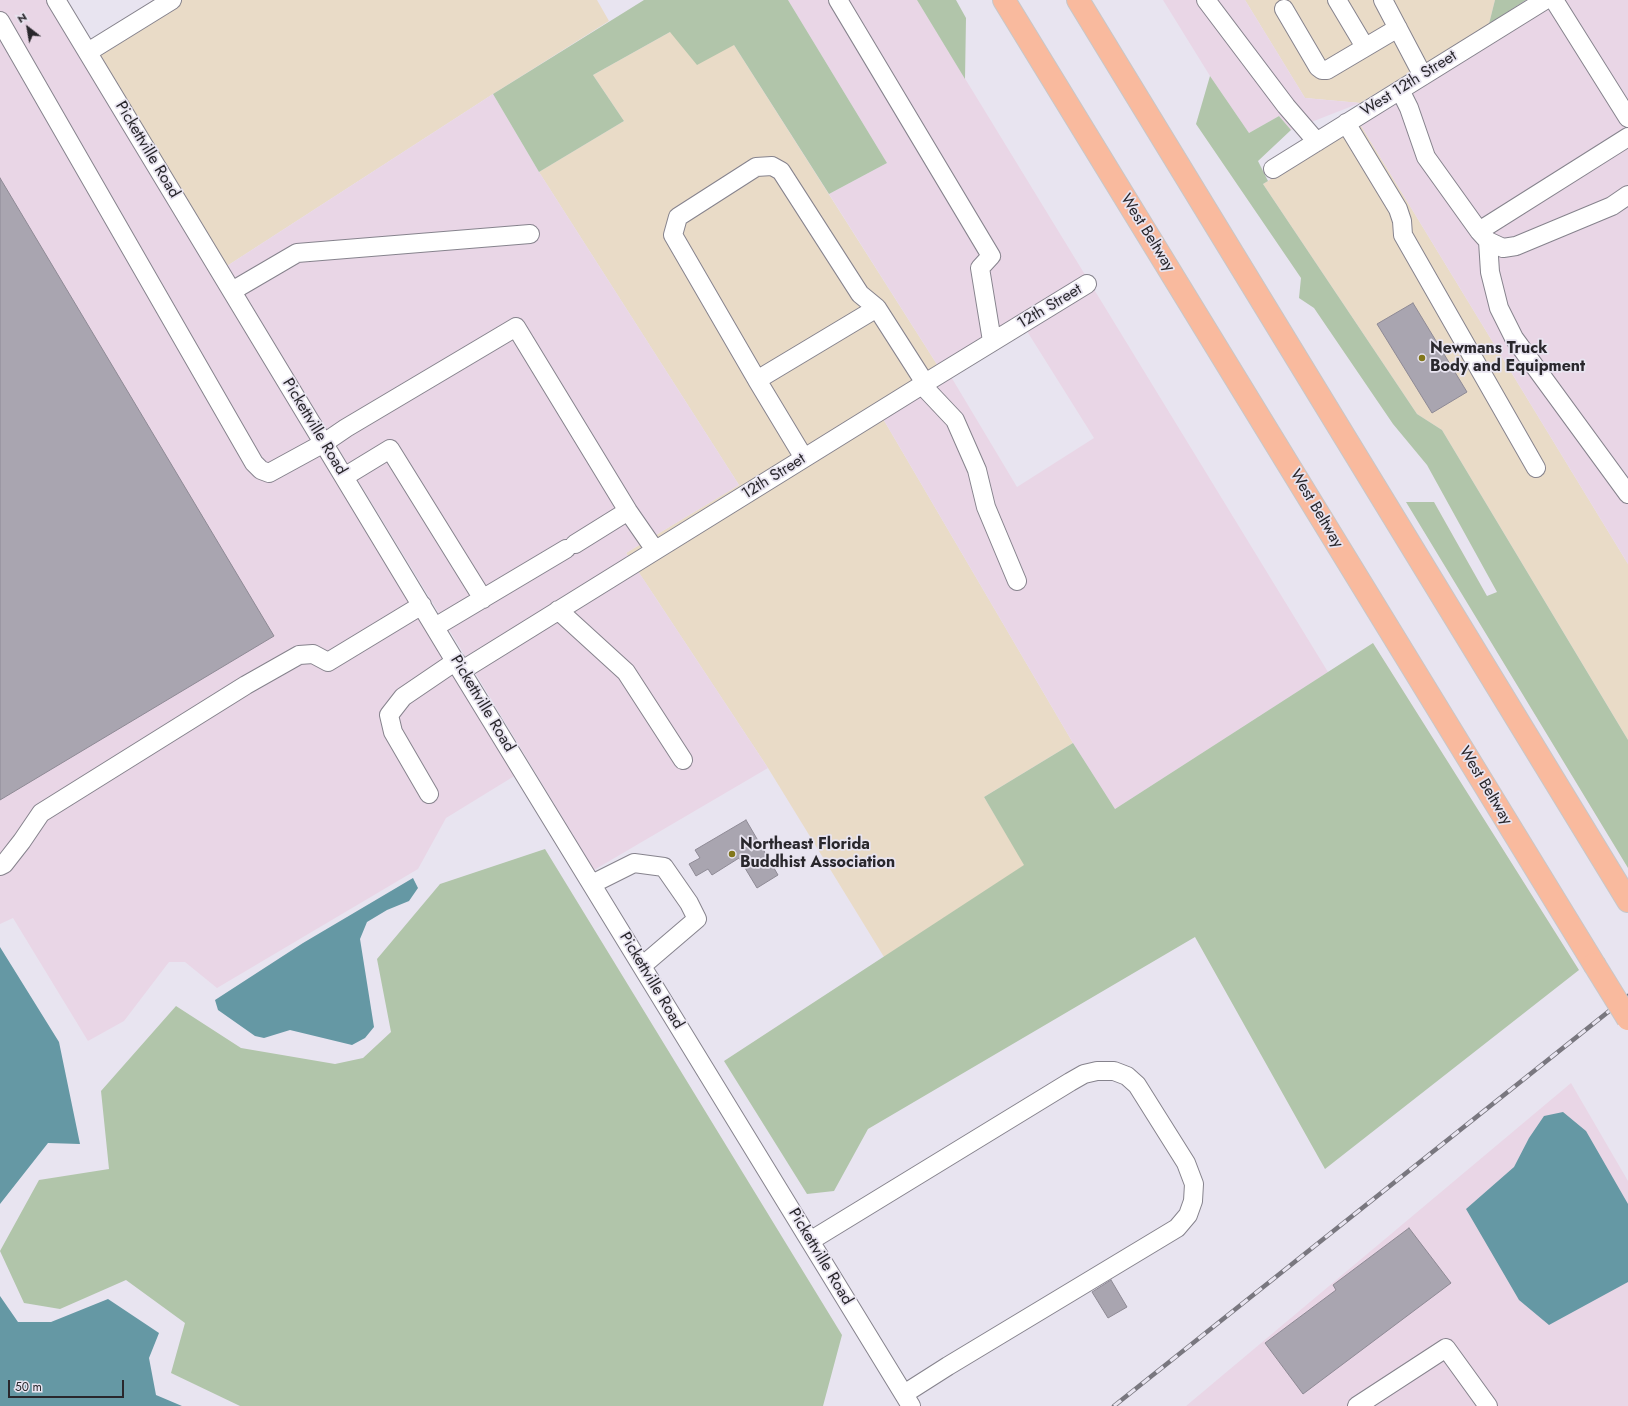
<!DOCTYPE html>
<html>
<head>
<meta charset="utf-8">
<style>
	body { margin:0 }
	#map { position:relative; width:1628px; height:1406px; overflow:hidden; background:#e8e4f0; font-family:Jost,sans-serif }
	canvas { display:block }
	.north { position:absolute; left:8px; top:8px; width:40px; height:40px; -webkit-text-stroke:3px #e8e4f0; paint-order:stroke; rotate:329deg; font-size:11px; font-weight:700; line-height:16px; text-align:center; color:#29272c }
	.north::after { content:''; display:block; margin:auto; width:14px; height:18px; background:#29272c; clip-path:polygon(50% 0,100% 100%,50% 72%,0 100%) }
	.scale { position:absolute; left:8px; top:1380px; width:116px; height:18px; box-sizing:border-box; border:2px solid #29272c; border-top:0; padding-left:5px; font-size:12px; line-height:14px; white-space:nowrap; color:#29272c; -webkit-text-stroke:3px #e8e4f0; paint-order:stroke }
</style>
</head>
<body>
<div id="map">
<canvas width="1628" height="1406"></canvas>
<div class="north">N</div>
<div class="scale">50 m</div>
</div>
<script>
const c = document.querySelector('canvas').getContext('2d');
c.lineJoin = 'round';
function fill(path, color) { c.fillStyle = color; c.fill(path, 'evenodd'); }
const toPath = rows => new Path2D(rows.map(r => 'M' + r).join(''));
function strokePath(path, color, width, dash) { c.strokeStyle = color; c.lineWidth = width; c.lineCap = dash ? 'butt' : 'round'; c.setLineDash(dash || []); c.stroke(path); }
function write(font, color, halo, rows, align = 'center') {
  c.font = font + ' Jost,sans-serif'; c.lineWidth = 3.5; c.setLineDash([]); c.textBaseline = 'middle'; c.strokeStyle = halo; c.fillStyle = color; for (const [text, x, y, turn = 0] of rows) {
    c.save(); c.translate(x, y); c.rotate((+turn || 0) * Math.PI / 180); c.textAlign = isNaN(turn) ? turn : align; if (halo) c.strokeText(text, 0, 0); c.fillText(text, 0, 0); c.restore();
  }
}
const commercial = toPath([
	[158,0,597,0,609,21,493,94,227,266,90,42],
	[1245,0,1495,0,1489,24,1360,103,1305,98],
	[670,32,734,45,938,366,875,405,1073,743,984,797,1025,865,884,957,768,768,626,553,739,485,539,172,624,121,593,75],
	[1360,124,1628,564,1628,740,1442,430,1417,414,1263,184]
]);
const industrial = toPath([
	[0,0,47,0,516,775,446,818,418,869,217,988,185,962,169,962,124,1021,88,1041,13,918,0,924],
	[788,0,917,0,1328,672,1115,809,1073,743,875,405,938,366,829,194,887,163],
	[1025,328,1094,438,1017,487,950,375],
	[1163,0,1245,0,1305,98,1360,103,1291,130,1279,116,1249,133,1210,76],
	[1561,0,1628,0,1628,564,1360,124],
	[493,94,539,172,739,485,626,553,768,768,594,870,462,651,227,266],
	[1571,1083,1628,1181,1628,1406,1186,1406]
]);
const green = toPath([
	[644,0,788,0,887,163,829,194,734,45,697,65,670,32,593,75,624,121,539,172,493,94],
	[917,0,956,0,966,18,965,79],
	[1495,0,1526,0,1489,24],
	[1210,76,1249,133,1279,116,1291,130,1258,161,1268,181,1263,184,1417,414,1442,430,1628,740,1628,868,1406,502,1434,502,1487,596,1497,592,1427,465,1393,424,1314,308,1299,298,1301,278,1196,124],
	[1373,643,1579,970,1325,1169,1195,937,868,1129,834,1191,807,1194,724,1061,1024,865,984,797,1073,743,1115,809],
	[545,849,842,1335,823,1406,240,1406,171,1373,185,1323,126,1280,60,1309,24,1303,0,1251,39,1180,109,1169,101,1091,176,1006,241,1048,335,1064,363,1058,391,1032,377,959,440,884]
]);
const water = toPath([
	[413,878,418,888,409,901,387,910,367,922,360,939,374,1027,365,1038,352,1045,290,1030,264,1038,255,1036,218,1010,215,1000,303,943],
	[0,947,59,1042,80,1144,48,1143,0,1204],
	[1563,1112,1586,1131,1628,1204,1628,1282,1549,1325,1519,1300,1466,1209,1514,1167,1529,1138,1544,1116],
	[0,1296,18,1322,51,1322,108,1299,159,1333,149,1358,156,1395,182,1406,0,1406]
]);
const building = toPath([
	[0,178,274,636,0,800,0,178],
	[1413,303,1467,392,1432,413,1377,324,1413,303],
	[746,820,778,875,757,888,739,858,712,875,708,869,696,876,689,864,700,858,695,850,746,820],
	[1409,1228,1451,1283,1303,1394,1265,1343,1336,1290,1333,1285,1409,1228],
	[1111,1280,1127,1307,1108,1318,1092,1292,1111,1280]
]);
const minor = toPath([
	[56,0,461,671,911,1406],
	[838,0,991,256,980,268,992,341],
	[1206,0,1286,106,1317,142],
	[1337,0,1365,47],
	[1383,0,1423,76],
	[1554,0,1628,118],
	[1284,9,1318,67,1322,70,1327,70,1398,28],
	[0,21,254,463,261,470,269,473,324,443,346,428,516,327,628,511,655,550],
	[88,52,172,0],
	[1400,90,1409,108,1426,157,1479,231,1488,241,1503,248,1516,246,1612,206,1628,195],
	[1346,123,1398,209,1402,221,1403,235,1536,468],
	[1273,169,1545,0],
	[1479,231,1628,137],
	[1488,241,1490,272,1499,308,1514,338,1628,494],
	[232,291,297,253,530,234],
	[757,380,673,235,678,217,756,167,772,166,781,171,860,294,877,308],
	[922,385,955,420,977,470,986,507,1017,581],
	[804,458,757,380,877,308,925,383],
	[344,477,390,449,483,599],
	[575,544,628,511],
	[558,610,626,672,683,760],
	[435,627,566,549],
	[461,671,922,385,1087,284],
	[429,794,393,732,389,715,403,697,456,661],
	[0,866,4,864,22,841,41,813,246,685,299,655,313,654,328,662,422,605],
	[592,884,634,863,664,867,689,903,697,919,642,966],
	[810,1241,1070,1082,1084,1074,1097,1071,1114,1071,1127,1076,1137,1085,1186,1163,1194,1184,1193,1201,1188,1215,1177,1228,948,1366,904,1394],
	[1357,1406,1446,1348,1488,1406]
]);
const highway = toPath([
	[1004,0,1594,964],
	[1078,0,1628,901]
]);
const rail = toPath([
	[1114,1406,1628,996]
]);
const highwayBridge = toPath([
	[1594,964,1628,1019]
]);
const markers = [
	[1422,358,4,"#82771b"],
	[732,854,4,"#82771b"]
];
const streetNames = [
	["West 12th Street",1409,84,-32],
	["Pickettville Road",147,150,59],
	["West Beltway",1147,233,58],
	["12th Street",1050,307,-31],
	["Pickettville Road",314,427,59],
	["12th Street",774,477,-32],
	["West Beltway",1316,509,59],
	["Pickettville Road",482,704,59],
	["West Beltway",1485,786,59],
	["Pickettville Road",651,981,59],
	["Pickettville Road",820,1257,59]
];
const poiNames = [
	["Newmans Truck",1430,349],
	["Body and Equipment",1430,367],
	["Northeast Florida",740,845],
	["Buddhist Association",740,863]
];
fill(commercial, '#e9dbc7');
fill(industrial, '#e9d6e6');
fill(green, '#b1c5aa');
fill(water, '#6598a4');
fill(building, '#a9a5b0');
strokePath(building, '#8e8a95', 1);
strokePath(minor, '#86838d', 20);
strokePath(highway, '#c7c7c8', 24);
strokePath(minor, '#fff', 18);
strokePath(highway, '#f9ba9e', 22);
strokePath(rail, '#79777f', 4.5);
strokePath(rail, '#e8e4f0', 3, [9]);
strokePath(highwayBridge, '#c7c7c8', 24, []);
strokePath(highwayBridge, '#f9ba9e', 22);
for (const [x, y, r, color] of markers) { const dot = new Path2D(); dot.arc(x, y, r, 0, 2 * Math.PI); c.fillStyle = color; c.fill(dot); strokePath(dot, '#e8e4f0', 1.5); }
write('16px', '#29272c', '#e8e4f0', streetNames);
write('bold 16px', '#29272c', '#e8e4f0', poiNames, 'left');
</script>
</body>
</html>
